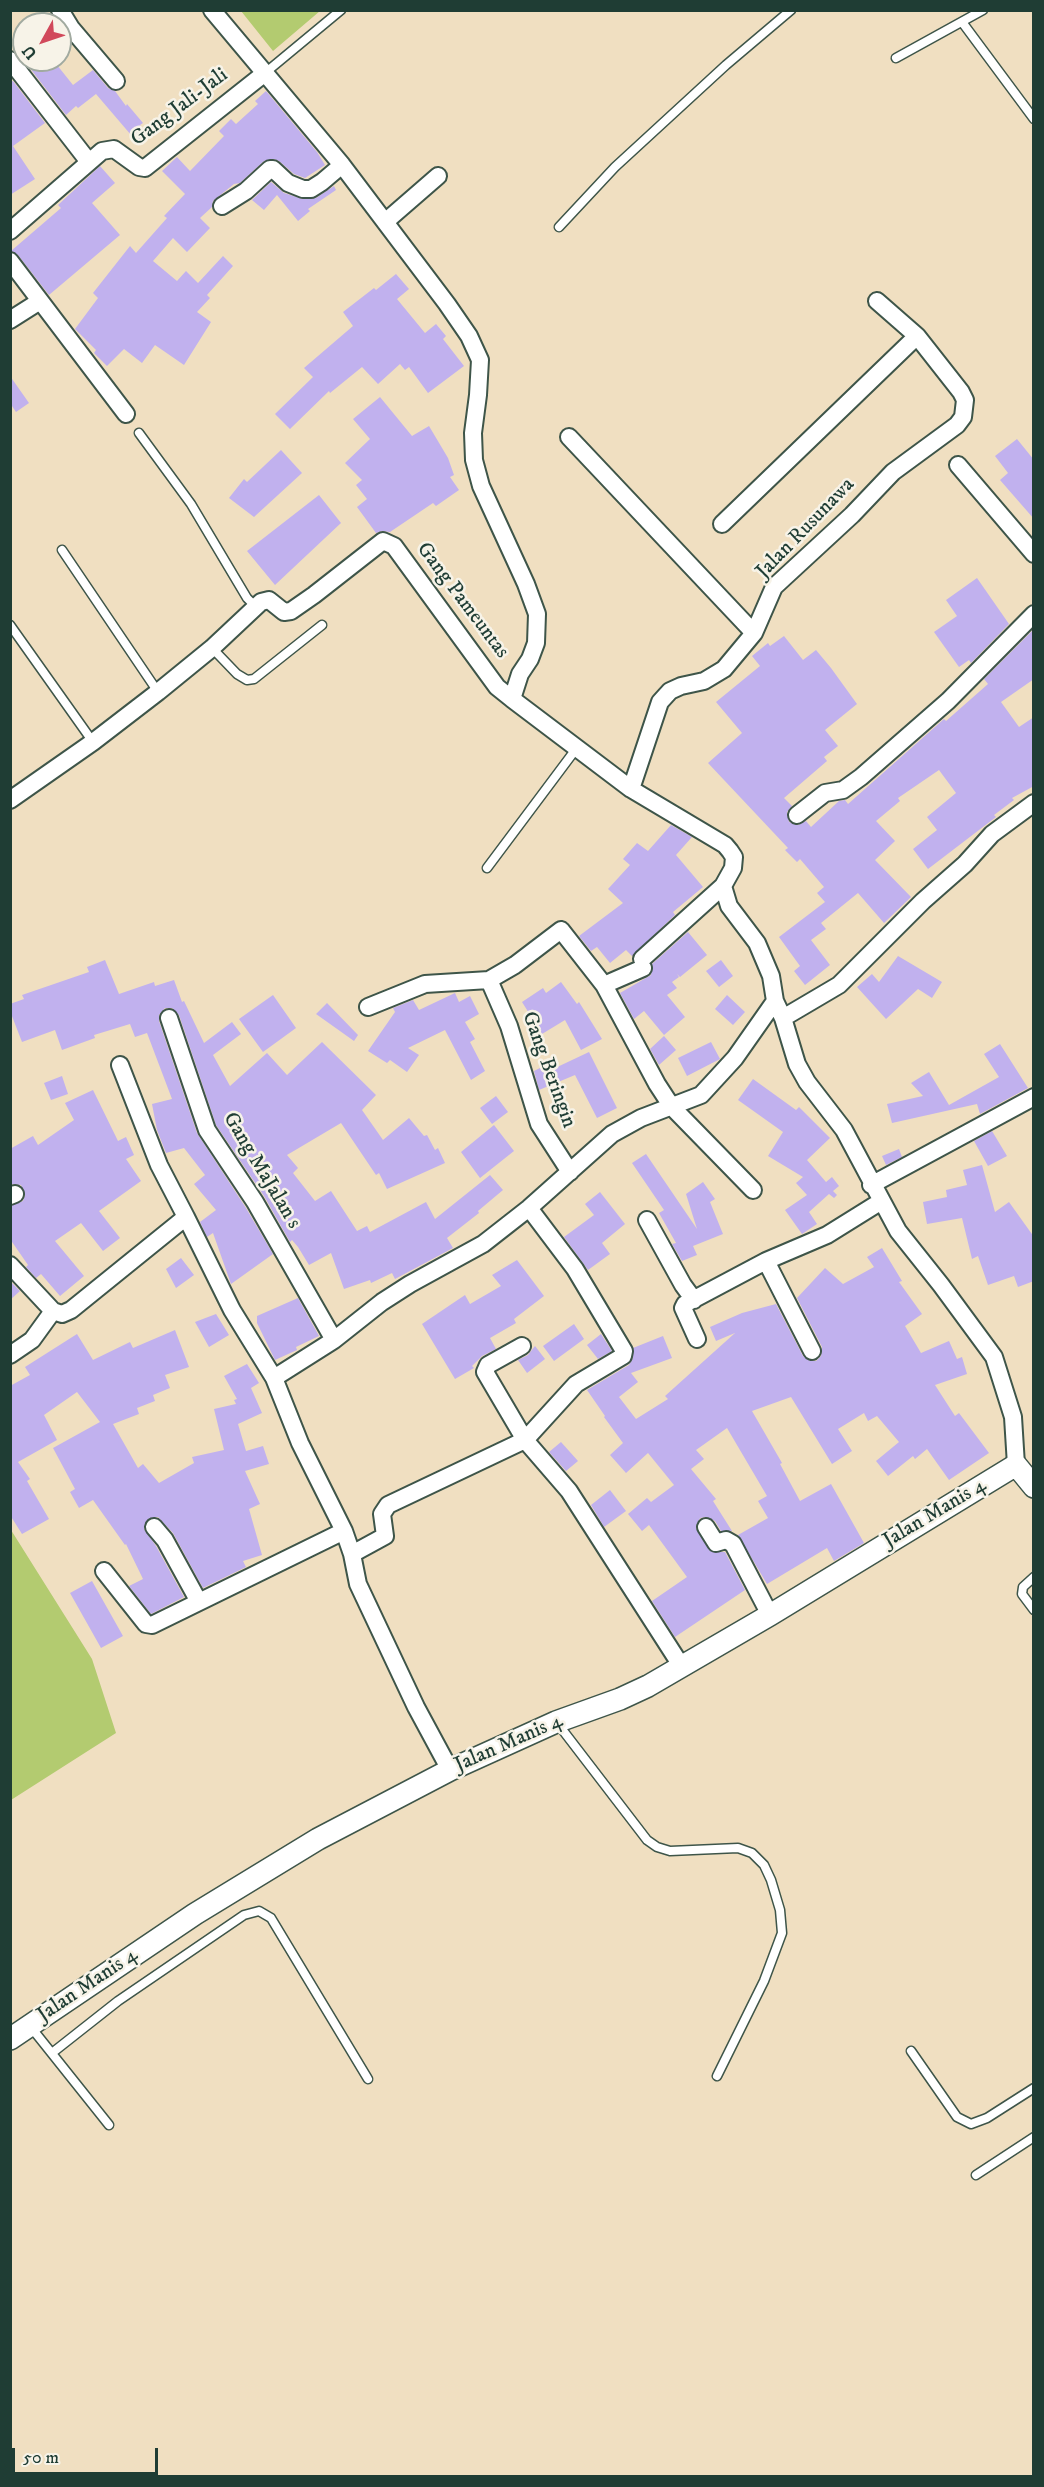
<!DOCTYPE html>
<html>
<head>
<meta charset="utf-8">
<style>
	body { margin:0 }
	#map { position:relative; width:1044px; height:2487px; overflow:hidden; background:#f0dfc1; font-family:"IM FELL DW Pica",serif }
	canvas { display:block }
	.frame { position:absolute; inset:0; border:12px solid #1f3d34; pointer-events:none }
	.north { position:absolute; left:12px; top:12px; width:60px; height:60px; box-sizing:border-box; background:#f7f3e8; border:2px solid #a1aaa0; border-radius:50%; rotate:230deg; font-size:16px; font-weight:700; line-height:24px; text-align:center; color:#1f3d34 }
	.north::after { content:''; display:block; margin:auto; width:21px; height:27px; background:#d1495b; clip-path:polygon(50% 0,100% 100%,50% 72%,0 100%) }
	.scale { position:absolute; left:12px; top:2448px; width:146px; height:27px; box-sizing:border-box; border:3px solid #1f3d34; border-top:0; padding-left:8px; font-size:18px; line-height:21px; white-space:nowrap; color:#1f3d34; -webkit-text-stroke:4px #f7f3e8; paint-order:stroke }
</style>
</head>
<body>
<div id="map">
<canvas width="1044" height="2487"></canvas>
<div class="frame"></div>
<div class="north">U</div>
<div class="scale">50 m</div>
</div>
<script>
const c = document.querySelector('canvas').getContext('2d');
c.lineJoin = 'round';
function fill(path, color) { c.fillStyle = color; c.fill(path, 'evenodd'); }
const toPath = rows => new Path2D(rows.map(r => 'M' + r).join(''));
function strokePath(path, color, width, dash) { c.strokeStyle = color; c.lineWidth = width; c.lineCap = dash ? 'butt' : 'round'; c.setLineDash(dash || []); c.stroke(path); }
function write(font, color, halo, rows, align = 'center') {
  c.font = font + ' "IM FELL DW Pica",serif'; c.lineWidth = 5; c.setLineDash([]); c.textBaseline = 'middle'; c.strokeStyle = halo; c.fillStyle = color; for (const [text, x, y, turn = 0] of rows) {
    c.save(); c.translate(x, y); c.rotate((+turn || 0) * Math.PI / 180); c.textAlign = isNaN(turn) ? turn : align; if (halo) c.strokeText(text, 0, 0); c.fillText(text, 0, 0); c.restore();
  }
}
const green = toPath([
	[241,11,320,11,273,51],
	[11,1530,92,1659,116,1733,11,1800]
]);
const building = toPath([
	[38,60,53,60,73,85,93,70,108,88,115,91,126,106,127,104,143,123,140,125,147,134,137,142,96,94,78,108,76,106,66,115,29,67],
	[13,81,45,123,13,146,35,179,10,195,10,82],
	[266,91,317,152,325,165,305,178,294,174,279,161,273,159,264,161,240,183,234,184,213,201,212,207,200,218,210,228,187,252,173,238,153,261,177,281,186,271,198,283,223,256,233,266,207,295,210,298,197,312,211,322,184,365,155,345,142,363,124,349,107,366,94,353,96,350,75,329,98,298,93,293,130,246,136,253,167,218,164,216,185,194,162,171,177,157,190,171,224,136,219,131,231,119,236,124,258,104,255,101],
	[100,166,115,183,92,203,120,235,49,295,18,255,11,251,61,208,58,205],
	[271,182,284,193,303,199,316,198,334,186,336,190,308,209,310,211,298,221,277,195,264,210,252,200],
	[396,274,409,289,397,299,425,333,436,324,446,336,443,339,464,366,428,393,409,367,405,370,400,364,378,384,362,367,330,393,329,391,290,429,275,414,313,377,304,368,353,326,343,312,374,288,376,290],
	[10,376,29,403,16,412,10,403],
	[380,397,412,436,429,426,448,458,454,475,450,477,459,490,436,506,433,503,390,532,382,531,376,533,357,507,367,499,356,485,362,480,345,463,370,439,353,419],
	[1017,439,1034,460,1034,519,1000,480,1008,473,995,456],
	[281,450,302,473,254,517,229,498,244,479,247,482],
	[319,495,341,523,275,585,247,551],
	[977,578,1009,624,971,663,969,660,959,667,934,632,957,616,946,600],
	[1034,629,1034,679,1001,702,1019,727,1034,717,1034,786,1012,798,1014,800,994,815,996,817,928,869,913,849,937,830,927,817,956,793,939,770,898,798,900,801,876,821,895,841,875,860,911,897,884,923,858,893,821,923,826,929,811,940,830,965,805,985,794,971,800,966,779,937,825,902,817,893,824,887,800,859,797,862,785,850,788,848,708,763,742,733,716,702,760,666,752,656,768,643,770,646,784,636,803,660,816,650,831,668,857,704,825,730,838,746,824,757,827,761,784,798,792,806,787,812,789,822,798,825,806,821,811,827,839,801,845,800,848,804,944,719,946,721,988,684,984,679],
	[671,825,692,837,676,855,703,887,673,912,675,915,632,956,626,950,610,963,597,947,591,951,579,936,623,903,608,889,630,865,623,859,637,843,648,851],
	[688,932,707,955,680,977,677,974,679,977,672,982,677,988,667,995,685,1017,664,1035,644,1011,634,1019,620,993,651,975,652,964],
	[898,956,942,982,932,998,918,989,886,1019,857,987,872,974,879,982],
	[105,960,119,994,154,982,155,986,174,980,182,1002,184,1001,204,1043,232,1022,241,1034,213,1055,230,1086,267,1053,287,1075,322,1042,376,1095,362,1110,383,1140,409,1118,424,1136,427,1135,435,1150,438,1148,445,1163,387,1189,379,1173,376,1175,341,1123,287,1155,298,1168,293,1173,315,1201,331,1191,357,1231,367,1226,370,1232,426,1202,435,1219,490,1175,503,1190,478,1211,479,1213,447,1238,453,1248,395,1279,392,1273,371,1283,370,1280,344,1289,331,1253,309,1265,298,1247,292,1240,290,1242,264,1196,216,1125,179,1015,172,1008,165,1008,159,1015,159,1021,197,1133,246,1208,273,1254,231,1284,213,1233,207,1237,200,1222,216,1210,194,1184,205,1175,184,1148,166,1153,157,1130,152,1104,172,1099,147,1033,135,1037,130,1024,94,1035,95,1038,62,1050,55,1030,22,1042,10,1011,10,1004,24,999,22,995,89,972,87,967],
	[721,960,733,976,719,987,706,971],
	[561,982,577,1004,579,1002,602,1039,581,1050,565,1020,542,1034,522,1002,543,988,546,993],
	[455,993,459,1002,470,996,479,1014,465,1022,475,1039,470,1042,485,1071,471,1080,445,1030,408,1048,419,1055,407,1072,390,1060,387,1063,368,1051,395,1012,393,1008,413,1000,419,1010],
	[273,995,296,1028,263,1052,239,1019],
	[727,995,745,1012,733,1025,715,1009],
	[327,1003,358,1035,354,1041,316,1014],
	[664,1036,676,1050,659,1065,650,1049],
	[711,1042,720,1059,687,1076,678,1058],
	[1000,1044,1028,1088,980,1114,977,1104,892,1123,887,1104,923,1096,911,1083,929,1072,949,1105,999,1077,984,1054],
	[589,1052,617,1108,597,1118,575,1075,539,1090,534,1071,550,1063,553,1069],
	[62,1076,68,1094,51,1100,44,1083],
	[753,1079,796,1110,799,1107,830,1138,807,1160,826,1182,832,1177,839,1186,833,1191,837,1195,834,1198,829,1194,809,1212,817,1224,802,1234,785,1210,807,1195,796,1183,803,1177,768,1156,783,1132,738,1100],
	[93,1090,118,1141,126,1137,134,1155,126,1159,141,1181,99,1211,120,1238,103,1251,81,1223,55,1241,84,1276,60,1296,41,1274,36,1278,26,1267,28,1265,10,1239,10,1206,23,1201,25,1195,21,1185,10,1184,10,1149,33,1136,38,1145,74,1120,65,1103],
	[496,1096,508,1112,492,1124,480,1108],
	[494,1125,514,1151,480,1178,461,1152],
	[992,1131,1007,1156,988,1166,974,1141],
	[899,1149,902,1157,886,1165,882,1156],
	[646,1154,697,1229,686,1194,703,1182,715,1199,710,1202,723,1234,693,1246,697,1255,682,1261,672,1244,676,1243,659,1213,664,1210,632,1163],
	[982,1165,995,1212,1009,1202,1034,1237,1034,1281,1018,1287,1014,1276,988,1285,978,1256,972,1259,962,1218,927,1224,923,1202,947,1197,946,1190,967,1185,963,1170],
	[600,1192,625,1224,602,1243,610,1254,588,1270,564,1237,594,1215,585,1204],
	[882,1248,902,1281,899,1282,922,1314,905,1326,921,1353,949,1341,957,1359,962,1357,967,1374,935,1385,955,1416,959,1413,989,1453,949,1480,927,1449,915,1459,913,1456,888,1476,876,1461,899,1442,877,1416,868,1421,864,1413,838,1429,852,1451,832,1464,791,1397,752,1411,782,1463,780,1464,800,1501,831,1484,864,1543,834,1561,827,1548,767,1584,738,1535,768,1518,758,1501,767,1496,727,1428,696,1450,704,1459,691,1469,716,1499,713,1501,732,1531,721,1531,715,1521,706,1517,700,1518,696,1528,712,1552,725,1552,745,1590,675,1637,652,1601,687,1577,649,1525,642,1531,628,1514,647,1498,651,1502,674,1485,648,1453,626,1473,610,1455,623,1443,604,1417,605,1416,587,1390,629,1365,633,1358,633,1348,663,1336,672,1358,631,1373,638,1382,619,1397,636,1419,668,1399,665,1396,735,1333,716,1341,710,1327,742,1313,776,1304,803,1356,811,1361,816,1361,821,1356,822,1347,797,1298,825,1268,843,1284,874,1267,867,1257],
	[181,1258,194,1275,176,1288,166,1269],
	[517,1260,544,1296,514,1319,516,1323,490,1338,496,1349,482,1356,472,1366,474,1368,455,1379,422,1324,465,1295,470,1304,501,1286,492,1275],
	[10,1281,20,1291,10,1300],
	[298,1298,319,1336,296,1347,297,1350,275,1360,257,1323,257,1316],
	[216,1314,229,1335,209,1347,195,1322],
	[574,1324,584,1339,554,1361,543,1346],
	[175,1330,189,1367,165,1375,170,1388,153,1395,155,1401,137,1408,139,1414,113,1424,138,1468,143,1464,159,1483,194,1463,192,1457,224,1450,214,1409,236,1404,234,1400,237,1399,224,1376,247,1364,259,1383,251,1388,262,1413,238,1424,246,1451,263,1446,269,1464,245,1471,260,1504,249,1509,262,1555,243,1561,246,1567,203,1588,173,1533,158,1517,148,1519,144,1529,156,1546,184,1597,151,1614,129,1586,143,1579,126,1544,125,1545,93,1500,79,1508,70,1492,75,1489,53,1448,100,1422,77,1392,44,1415,57,1440,18,1462,30,1479,27,1481,49,1519,22,1534,10,1515,10,1386,30,1375,25,1367,77,1334,93,1360,130,1342,133,1348],
	[601,1334,612,1351,598,1359,587,1345],
	[535,1346,545,1359,527,1373,518,1360,528,1355],
	[561,1442,578,1461,566,1471,549,1452],
	[610,1490,626,1511,604,1527,591,1505],
	[92,1581,123,1636,101,1648,70,1593]
]);
const service = toPath([
	[962,22,1034,119],
	[896,58,983,10],
	[265,73,341,10],
	[559,227,615,167,726,65,791,10],
	[139,433,191,504,247,598,256,607],
	[62,550,158,692],
	[10,625,93,742],
	[212,648,237,674,247,680,254,679,322,625],
	[487,868,576,749],
	[1034,1577,1023,1587,1022,1594,1034,1610],
	[558,1724,647,1840,657,1847,670,1851,738,1848,752,1853,764,1865,771,1880,780,1910,782,1933,764,1981,717,2076],
	[30,2026,109,2125],
	[911,2051,957,2117,971,2124,987,2118,1034,2088],
	[52,2053,118,2001,244,1915,259,1911,271,1918,368,2079],
	[976,2175,1034,2137]
]);
const minor = toPath([
	[60,10,71,28,116,81],
	[212,10,342,165,447,304,469,336,480,360,478,395,473,433,474,460,481,486,526,584,537,614,536,643,530,659,520,674,512,699,631,789,725,845,730,851,734,857,733,868,723,886,729,906,757,943,771,976,775,1001,783,1018,797,1064,807,1082,844,1130,898,1231,941,1285,994,1357,1013,1417,1016,1465],
	[10,60,89,162],
	[222,206,246,191,270,169,273,169,288,183,303,189,311,189,322,182,342,165],
	[385,222,438,176],
	[10,231,102,151,114,149,139,167,145,168,265,73],
	[10,261,126,414],
	[10,320,40,301],
	[569,437,754,633],
	[958,465,1034,554],
	[722,524,917,336],
	[631,789,660,702,670,691,681,686,704,681,724,669,754,633,774,587,852,515,893,472,957,425,963,417,965,400,961,392,917,336,877,301],
	[10,800,93,742,158,692,212,648,261,602,269,600,284,612,291,611,314,595,383,541,394,546,497,687,512,699],
	[797,815,825,793,843,790,861,777,948,701,1034,614],
	[642,959,723,886],
	[489,980,509,1026,539,1124,570,1172],
	[604,985,643,968],
	[368,1007,425,984,489,980,515,965,561,930,604,985,657,1084,672,1107,753,1190],
	[169,1018,207,1130,255,1202,334,1340],
	[783,1018,839,985,923,901,965,864,992,834,1034,803],
	[120,1065,159,1165,186,1217],
	[871,1185,1034,1097],
	[10,1196,15,1194],
	[647,1220,683,1285,694,1300],
	[766,1261,812,1351],
	[10,1265,53,1311,62,1314,71,1310,186,1217,232,1310,274,1378,300,1443,344,1531,352,1554,358,1584,416,1707,450,1770],
	[697,1339,683,1308,685,1304,766,1261,827,1235,880,1202],
	[522,1346,488,1365,485,1372,525,1440,569,1491,682,1667],
	[10,1355,32,1340,53,1311],
	[274,1378,334,1340,382,1302,410,1284,483,1244,529,1208,612,1134,641,1118,701,1095,735,1058,775,1001],
	[154,1527,165,1540,199,1602],
	[706,1527,716,1543,726,1540,733,1544,770,1615],
	[352,1554,385,1536,382,1514,388,1505,525,1440,576,1384,623,1356,624,1351,575,1269,529,1208],
	[104,1571,146,1624,152,1625,344,1531]
]);
const tertiary = toPath([
	[10,2039,195,1914,318,1839,450,1770,556,1722,620,1699,648,1686,770,1615,1016,1465,1034,1487]
]);
const streetNames = [
	["Gang Jali-Jali",180,108,-37],
	["Jalan Rusunawa",806,529,-46],
	["Gang Pameuntas",462,601,53],
	["Gang Beringin",548,1070,70],
	["Gang MaJalan s",261,1171,59],
	["Jalan Manis 4",935,1514,-31],
	["Jalan Manis 4",509,1744,-24],
	["Jalan Manis 4",88,1986,-34]
];
fill(green, '#b3cb70');
fill(building, '#c1b1ee');
strokePath(service, '#3e5549', 11);
strokePath(minor, '#3e5549', 20);
strokePath(tertiary, '#3e5549', 24);
strokePath(service, '#fff', 8);
strokePath(minor, '#fff', 16);
strokePath(tertiary, '#fff', 21);
write('21px', '#1f3d34', '#f7f3e8', streetNames);
</script>
</body>
</html>
